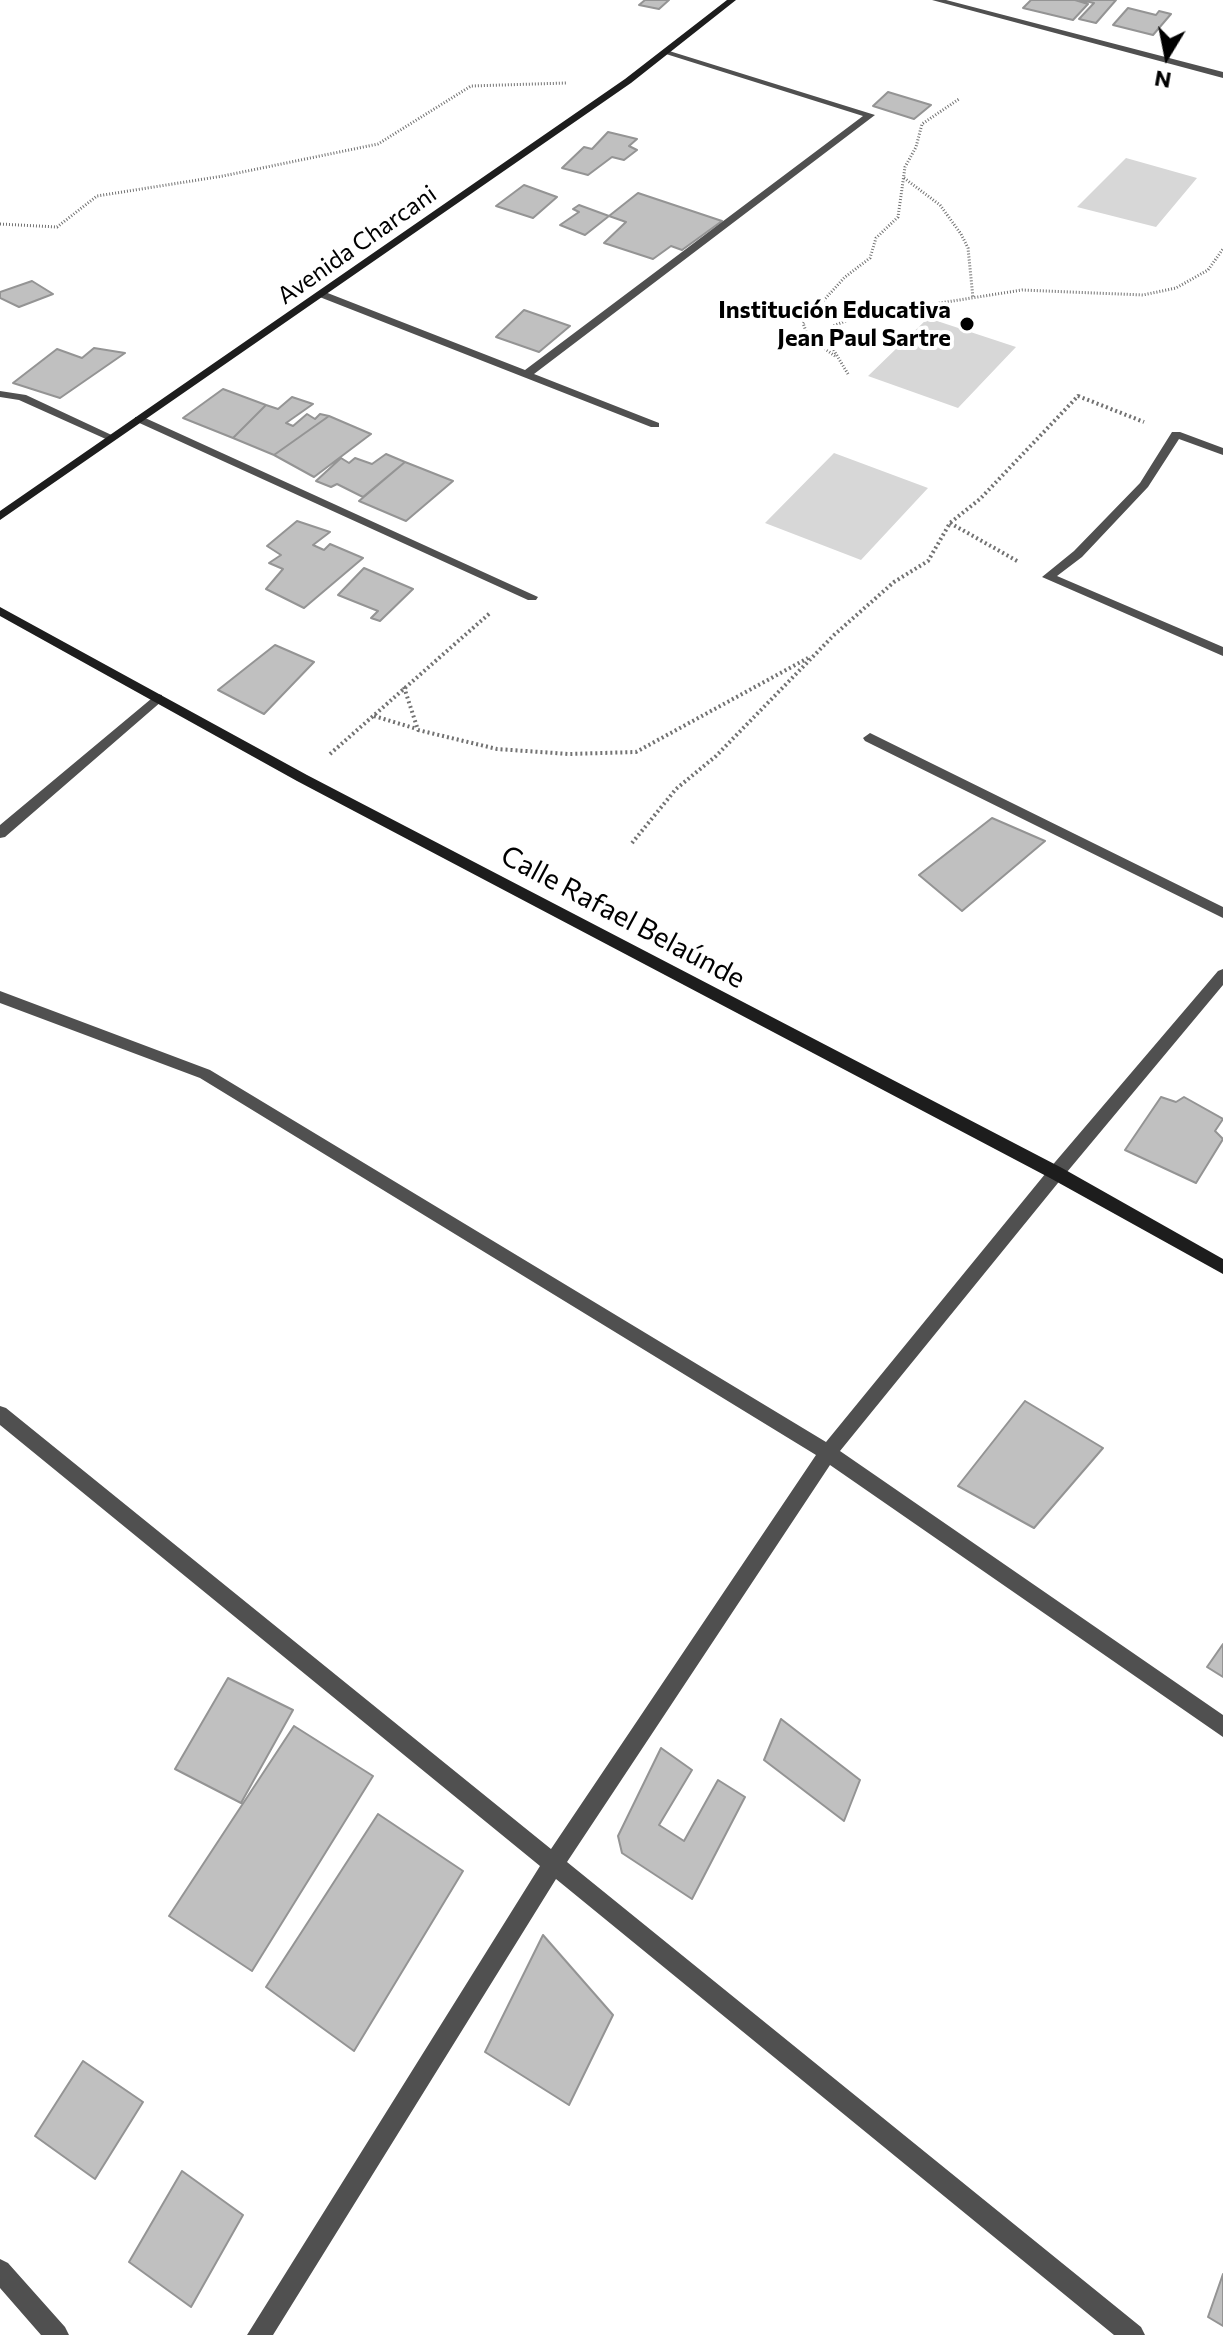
<!DOCTYPE html>
<html>
<head>
<meta charset="utf-8">
<style>
	body { margin:0 }
	#map { position:relative; width:1223px; height:2335px; overflow:hidden; background:#fff; font-family:Commissioner,sans-serif }
	canvas { display:block }
	.north { position:absolute; left:1127px; top:16px; width:80px; height:80px; -webkit-text-stroke:6px #fff; paint-order:stroke; rotate:190deg; font-size:22px; font-weight:700; line-height:32px; text-align:center; color:#000 }
	.north::after { content:''; display:block; margin:auto; width:28px; height:36px; background:#000; clip-path:polygon(50% 0,100% 100%,50% 72%,0 100%) }
</style>
</head>
<body>
<div id="map">
<canvas width="1223" height="2335"></canvas>
<div class="north">N</div>
</div>
<script>
const c = document.querySelector('canvas').getContext('2d');
c.lineJoin = 'round';
function fill(path, color) { c.fillStyle = color; c.fill(path, 'evenodd'); }
const toPath = rows => new Path2D(rows.map(r => 'M' + r).join(''));
function strokePath(path, color, width, dash) { c.strokeStyle = color; c.lineWidth = width; c.lineCap = dash ? 'butt' : 'round'; c.setLineDash(dash || []); c.stroke(path); }
function write(font, color, halo, rows, align = 'center') {
  c.font = font + ' Commissioner,sans-serif'; c.lineWidth = 8; c.setLineDash([]); c.textBaseline = 'middle'; c.strokeStyle = halo; c.fillStyle = color; for (const [text, x, y, turn = 0] of rows) {
    c.save(); c.translate(x, y); c.rotate((+turn || 0) * Math.PI / 180); c.textAlign = isNaN(turn) ? turn : align; if (halo) c.strokeText(text, 0, 0); c.fillText(text, 0, 0); c.restore();
  }
}
const green = toPath([
	[1126,158,1197,178,1156,227,1077,207],
	[928,318,1016,347,958,408,868,376],
	[834,453,928,488,861,560,765,523]
]);
const building = toPath([
	[645,0,669,0,659,9,639,5,645,0],
	[1031,0,1075,0,1088,4,1073,20,1023,8,1031,0],
	[1080,0,1116,0,1096,23,1079,19,1094,3,1080,0],
	[1128,8,1156,15,1159,11,1171,14,1153,35,1113,25,1128,8],
	[888,92,931,105,914,119,873,106,888,92],
	[608,132,637,139,629,146,637,150,624,160,612,157,588,175,562,168,584,147,592,149,608,132],
	[524,185,557,197,533,218,496,206,524,185],
	[638,193,722,221,682,250,671,246,653,259,604,243,626,222,609,216,638,193],
	[579,205,609,216,585,235,560,225,579,212,573,209,579,205],
	[32,281,53,294,19,307,0,298,0,292,32,281],
	[524,310,570,326,539,352,496,337,524,310],
	[94,348,125,353,60,398,13,383,57,349,82,358,94,348],
	[223,389,266,405,233,438,183,418,223,389],
	[292,397,313,404,286,423,293,426,307,414,315,419,320,414,329,416,274,455,233,438,266,405,278,409,292,397],
	[329,416,371,434,314,477,274,455,329,416],
	[386,454,405,462,363,497,337,484,331,487,316,481,341,458,349,463,355,458,372,464,386,454],
	[405,462,453,481,406,521,359,501,405,462],
	[297,521,330,532,313,545,324,550,330,544,363,558,304,608,266,589,283,569,269,563,281,555,267,546,297,521],
	[364,568,413,589,380,621,371,618,378,611,338,595,364,568],
	[275,645,314,662,264,714,218,690,275,645],
	[992,818,1045,841,962,911,919,875,992,818],
	[1161,1097,1176,1102,1184,1097,1223,1119,1215,1131,1223,1139,1196,1183,1125,1150,1161,1097],
	[1025,1401,1103,1448,1034,1528,958,1486,1025,1401],
	[1223,1644,1223,1677,1207,1667,1223,1644],
	[228,1678,293,1710,241,1803,175,1769,228,1678],
	[781,1719,860,1780,844,1821,764,1760,781,1719],
	[294,1726,373,1776,252,1971,169,1916,294,1726],
	[661,1748,692,1770,659,1825,684,1841,718,1780,745,1797,692,1899,622,1853,618,1836,661,1748],
	[378,1814,463,1871,354,2051,266,1987,378,1814],
	[543,1935,613,2015,569,2105,485,2052,543,1935],
	[83,2061,143,2102,95,2179,35,2136,83,2061],
	[182,2171,243,2215,191,2307,129,2262,182,2171],
	[1223,2274,1223,2326,1208,2317,1223,2274]
]);
const pathFar1 = toPath([
	[904,178,940,205,961,234,968,248,973,298],
	[0,224,57,227,97,196,223,176,378,144,471,86,566,83],
	[835,356,808,337,803,323,845,277,870,258,876,238,898,217,905,167,916,147,922,124,959,99],
	[848,374,830,344,833,326,858,316,1022,290,1143,295,1176,288,1208,270,1223,249]
]);
const path = toPath([
	[950,523,1019,562],
	[404,687,418,730,497,749,569,754,636,752,808,658],
	[374,716,417,729],
	[330,754,490,613],
	[632,843,676,789,716,756,834,635,894,582,928,561,950,523,980,499,1078,396,1144,422]
]);
const lane = toPath([
	[0,391,26,395,118,438,108,440,19,400,0,397,0,391]
]);
const street = toPath([
	[932,0,946,0,1223,72,1223,78,932,0],
	[666,50,875,115,534,374,659,423,659,427,651,427,317,296,317,292,325,292,525,370,863,116,666,54,666,50],
	[135,417,143,417,538,597,536,600,528,600,135,421,135,417],
	[1172,432,1180,432,1223,448,1223,455,1179,439,1148,487,1082,557,1057,576,1223,647,1223,656,1042,577,1074,551,1140,483,1172,432],
	[157,694,162,695,162,701,5,837,0,838,0,825,157,694],
	[870,733,1223,907,1223,918,865,741,863,738,870,733],
	[1223,969,1223,985,1062,1178,840,1451,1223,1715,1223,1737,830,1465,567,1862,1141,2327,1145,2335,1114,2335,556,1879,273,2335,247,2335,540,1866,0,1425,0,1406,6,1408,551,1849,816,1455,200,1078,0,1003,0,991,210,1070,826,1442,1050,1168,1218,971,1223,969],
	[0,2259,8,2263,65,2327,69,2335,41,2335,0,2288,0,2259]
]);
const secondary = toPath([
	[727,0,736,0,631,83,0,520,0,511,625,79,727,0],
	[0,607,307,775,1062,1168,1223,1259,1223,1274,1050,1178,297,781,0,616,0,607]
]);
const markers = [
	[967,324,8,"#000"]
];
const farStreetnames = [
	["Avenida Charcani",357,245,-35]
];
const farPoinames = [
	["Institución Educativa",951,310],
	["Jean Paul Sartre",951,338]
];
const streetNames = [
	["Calle Rafael Belaúnde",623,917,28]
];
fill(green, '#d7d7d7');
fill(building, '#c0c0c0');
strokePath(building, '#949494', 2);
strokePath(pathFar1, '#727272', 3, [1, 2]);
strokePath(path, '#727272', 4, [2, 3]);
fill(lane, '#505050');
fill(street, '#505050');
fill(secondary, '#1d1d1d');
for (const [x, y, r, color] of markers) { const dot = new Path2D(); dot.arc(x, y, r, 0, 2 * Math.PI); c.fillStyle = color; c.fill(dot); strokePath(dot, '#fff', 3); }
write('24px', '#000', '#fff', farStreetnames);
write('bold 24px', '#000', '#fff', farPoinames, 'right');
write('28px', '#000', '#fff', streetNames);
</script>
</body>
</html>
